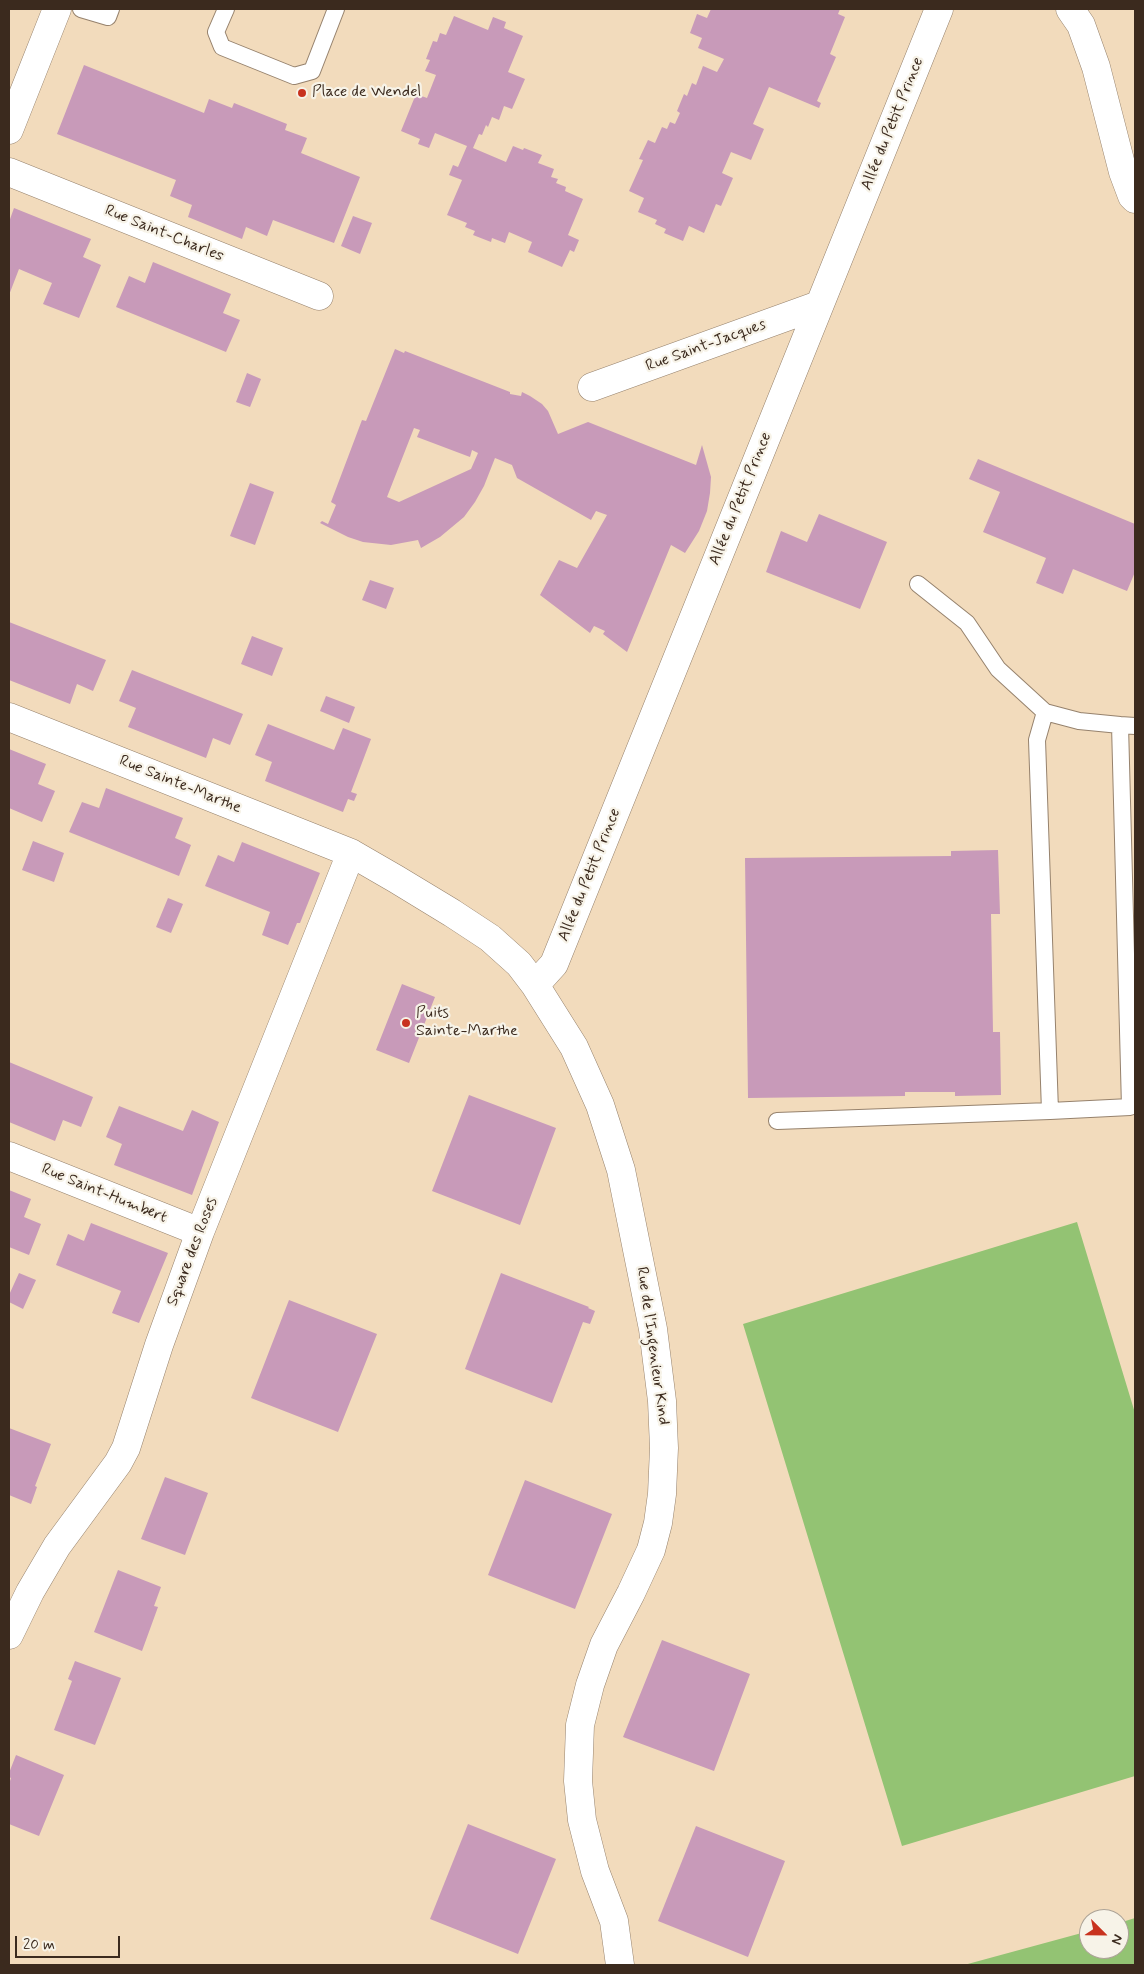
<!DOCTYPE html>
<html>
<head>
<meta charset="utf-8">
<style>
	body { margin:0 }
	#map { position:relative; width:1144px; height:1974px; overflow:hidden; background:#f2dbbc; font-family:Mynerve,sans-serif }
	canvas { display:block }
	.frame { position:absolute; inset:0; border:10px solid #3b2a1e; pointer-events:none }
	.north { position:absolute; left:1079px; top:1909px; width:50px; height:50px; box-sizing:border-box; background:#f7f3e8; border:1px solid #aca397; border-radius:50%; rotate:113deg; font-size:14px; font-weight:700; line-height:20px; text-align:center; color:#3b2a1e }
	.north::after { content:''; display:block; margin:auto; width:18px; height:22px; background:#c8321e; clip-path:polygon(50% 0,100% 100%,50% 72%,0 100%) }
	.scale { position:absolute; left:15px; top:1936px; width:105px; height:22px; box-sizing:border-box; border:2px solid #3b2a1e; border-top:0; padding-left:6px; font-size:15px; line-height:18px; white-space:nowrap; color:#3b2a1e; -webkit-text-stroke:4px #f7f3e8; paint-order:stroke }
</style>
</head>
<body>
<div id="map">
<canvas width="1144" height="1974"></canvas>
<div class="frame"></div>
<div class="north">N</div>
<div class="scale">20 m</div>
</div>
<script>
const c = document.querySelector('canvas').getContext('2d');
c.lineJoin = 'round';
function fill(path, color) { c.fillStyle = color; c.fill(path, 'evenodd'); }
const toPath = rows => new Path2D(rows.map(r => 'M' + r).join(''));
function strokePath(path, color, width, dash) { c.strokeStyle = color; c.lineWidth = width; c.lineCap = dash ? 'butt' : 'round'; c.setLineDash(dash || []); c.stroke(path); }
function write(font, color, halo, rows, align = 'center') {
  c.font = font + ' Mynerve,sans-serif'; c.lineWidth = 4.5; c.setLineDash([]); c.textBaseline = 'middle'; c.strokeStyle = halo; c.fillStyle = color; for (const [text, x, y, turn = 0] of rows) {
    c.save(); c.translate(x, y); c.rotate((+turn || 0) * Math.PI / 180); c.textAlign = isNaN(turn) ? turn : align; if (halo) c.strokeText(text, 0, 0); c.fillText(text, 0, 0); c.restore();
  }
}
const green = toPath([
	[1077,1222,1135,1413,1135,1776,902,1846,743,1324],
	[1135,1918,1135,1965,964,1965,1089,1931,1089,1949,1119,1949,1119,1923]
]);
const building = toPath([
	[711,9,840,9,838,14,845,17,830,54,836,57,817,101,821,103,819,108,769,87,753,124,764,129,751,160,731,152,722,173,733,178,721,206,716,204,704,233,689,226,683,241,664,233,666,229,655,224,657,220,638,212,644,198,629,191,643,160,639,159,648,140,655,143,662,127,667,129,670,122,675,124,680,113,677,111,684,94,687,96,692,83,696,85,703,66,717,72,724,59,698,48,702,38,690,33,697,14,707,18],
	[454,16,488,30,493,17,506,22,504,28,523,36,508,72,525,79,512,109,504,106,499,120,492,117,488,127,486,125,482,135,479,134,473,148,506,162,513,146,523,150,524,148,542,155,538,163,554,169,551,177,558,179,556,183,566,187,565,191,583,199,568,235,579,240,574,252,570,250,562,267,528,252,532,242,509,232,505,243,492,238,491,242,473,235,475,231,465,227,467,223,447,215,462,180,449,175,453,165,458,167,467,146,435,133,429,148,418,144,420,139,401,131,416,94,427,98,436,75,425,71,430,60,426,59,433,41,437,42,440,33,446,35],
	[84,65,204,113,209,99,232,108,234,103,287,124,285,130,307,138,301,153,360,177,334,243,273,220,267,236,246,227,242,239,188,217,192,205,170,196,176,180,57,134],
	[14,208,91,239,83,257,101,265,79,318,43,304,52,283,19,269,9,295,9,222],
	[353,216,372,223,360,254,341,246],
	[153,262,231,294,223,313,240,320,226,352,116,307,129,276,145,283],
	[395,349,404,353,405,351,510,392,510,394,521,396,522,392,530,396,542,404,548,411,558,434,588,422,696,465,702,445,711,477,710,493,707,511,699,531,685,553,671,545,627,652,603,634,605,631,594,626,590,633,540,595,559,560,577,568,607,515,596,511,591,520,517,478,512,465,495,458,484,486,475,502,464,517,440,537,421,548,418,540,391,545,363,542,348,537,320,523,322,521,328,524,336,505,331,502,362,420,366,421],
	[414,428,420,430,417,437,470,457,472,450,478,453,471,469,399,502,387,497],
	[247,373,261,379,250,407,236,402],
	[978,459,1135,524,1135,572,1127,591,1073,569,1063,594,1036,583,1046,558,983,532,1000,492,969,479],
	[250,483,274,492,255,545,230,536],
	[819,514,887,542,860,609,766,572,781,531,807,542],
	[370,580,394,588,386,609,362,600],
	[9,622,106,660,93,691,77,684,70,704,9,680],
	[252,636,283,648,272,676,241,664],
	[132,670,243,714,230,745,213,738,206,758,128,727,136,708,119,701],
	[326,696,355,707,349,723,320,711],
	[268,724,334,750,343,728,371,739,351,792,357,794,354,801,348,799,343,812,265,781,272,762,255,755],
	[9,749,46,764,38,784,55,791,42,822,9,808],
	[106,788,183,818,175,838,191,845,179,876,69,832,82,802,99,808],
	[33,841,64,853,54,882,22,870],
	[242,842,320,873,300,923,297,923,288,945,262,935,270,912,205,886,218,855,234,862],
	[998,850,1000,914,991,914,993,1032,1000,1032,1001,1095,955,1096,955,1092,905,1092,905,1096,748,1098,745,858,951,856,951,851],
	[168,898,183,904,171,933,156,927],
	[402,984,435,997,409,1063,376,1050],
	[9,1062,93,1097,81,1127,63,1120,55,1141,9,1122],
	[469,1095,556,1128,520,1225,432,1191],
	[119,1106,183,1131,192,1110,219,1122,192,1195,114,1165,122,1144,106,1137],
	[9,1190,31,1199,24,1217,41,1224,29,1255,9,1247],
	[91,1223,168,1253,139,1323,112,1313,121,1291,56,1265,68,1234,84,1241],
	[19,1273,36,1280,23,1309,9,1302,9,1295],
	[501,1273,589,1307,588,1308,595,1311,590,1324,583,1322,552,1403,465,1369],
	[289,1300,377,1334,338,1432,251,1398],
	[9,1428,51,1444,35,1486,37,1487,31,1504,9,1495],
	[165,1477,208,1493,185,1555,141,1539],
	[525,1480,612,1514,575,1609,488,1575],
	[118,1570,161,1587,154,1606,158,1607,142,1651,94,1632],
	[662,1640,750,1674,714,1771,623,1737],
	[75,1661,121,1678,95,1745,54,1730,72,1681,68,1679],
	[16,1755,64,1775,39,1836,9,1824,9,1784,11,1778,9,1777,9,1773],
	[468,1824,556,1859,518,1954,430,1919],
	[696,1826,785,1861,748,1957,658,1921]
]);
const lane = toPath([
	[81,9,108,17,111,9],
	[226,9,216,32,222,47,294,76,312,71,336,9],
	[918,584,967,623,998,669,1045,712,1079,721,1120,725],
	[1045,712,1037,740,1050,1111,1130,1107,1120,725,1135,726],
	[777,1121,1050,1111]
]);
const street = toPath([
	[1070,9,1081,25,1096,67,1123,172,1132,196,1135,199],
	[9,130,57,9],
	[9,172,319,296],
	[592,387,819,305],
	[9,717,351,853,396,879,452,913,490,938,519,964,535,985,574,1047,600,1105,621,1170,653,1329,662,1401,664,1448,662,1494,658,1523,651,1550,631,1593,604,1645,590,1685,580,1725,578,1781,582,1820,595,1871,614,1921,620,1965],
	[535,985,554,964,939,9],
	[9,1156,200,1232],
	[9,1635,30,1592,57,1546,118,1463,126,1448,159,1345,200,1232,351,853]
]);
const markers = [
	[302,93,5,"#c8321e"],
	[406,1023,5,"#c8321e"]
];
const poiNames = [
	["Place de Wendel",312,93],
	["Puits",416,1014],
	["Sainte-Marthe",416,1032]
];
const streetNames = [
	["Allée du Petit Prince",893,124,-68],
	["Rue Saint-Charles",164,234,22],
	["Rue Saint-Jacques",706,346,-20],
	["Allée du Petit Prince",741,499,-68],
	["Rue Sainte-Marthe",180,785,22],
	["Allée du Petit Prince",590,875,-68],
	["Rue Saint-Humbert",104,1194,22],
	["Square des Roses",193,1252,-69],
	["Rue de l'Ingenieur Kind",652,1346,82]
];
fill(green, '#93c373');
fill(building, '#c89ab9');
strokePath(lane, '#96826d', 18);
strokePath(street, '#96826d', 29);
strokePath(lane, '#fff', 16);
strokePath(street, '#fff', 28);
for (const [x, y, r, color] of markers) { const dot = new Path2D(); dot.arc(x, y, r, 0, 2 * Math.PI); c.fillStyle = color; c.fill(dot); strokePath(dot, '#f7f3e8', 2); }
write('16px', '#3b2a1e', '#f7f3e8', poiNames, 'left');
write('16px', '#3b2a1e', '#f7f3e8', streetNames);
</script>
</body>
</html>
